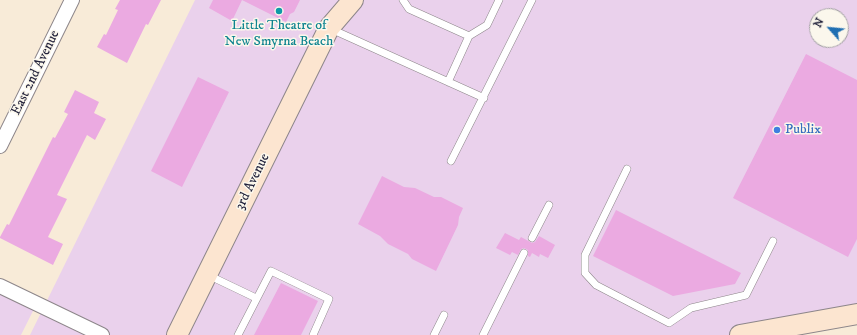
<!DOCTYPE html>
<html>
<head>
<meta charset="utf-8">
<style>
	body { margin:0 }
	#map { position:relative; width:857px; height:335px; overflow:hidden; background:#f8ebd8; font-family:"IM FELL DW Pica",serif }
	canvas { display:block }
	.north { position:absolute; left:809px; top:8px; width:40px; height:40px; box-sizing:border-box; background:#fbf7ec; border:1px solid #a4a2a5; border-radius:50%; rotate:297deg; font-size:11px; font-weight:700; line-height:16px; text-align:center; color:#22223b }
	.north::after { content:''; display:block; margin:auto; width:14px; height:18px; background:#1f6fb2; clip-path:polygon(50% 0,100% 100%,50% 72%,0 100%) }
</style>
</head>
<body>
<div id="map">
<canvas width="857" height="335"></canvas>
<div class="north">N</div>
</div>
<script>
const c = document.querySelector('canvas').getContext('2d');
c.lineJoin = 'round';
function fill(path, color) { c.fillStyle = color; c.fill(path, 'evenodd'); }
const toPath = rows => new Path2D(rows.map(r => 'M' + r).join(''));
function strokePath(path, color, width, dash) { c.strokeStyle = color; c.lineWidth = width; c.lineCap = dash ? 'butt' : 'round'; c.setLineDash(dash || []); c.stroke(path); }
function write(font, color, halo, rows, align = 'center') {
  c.font = font + ' "IM FELL DW Pica",serif'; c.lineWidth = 3; c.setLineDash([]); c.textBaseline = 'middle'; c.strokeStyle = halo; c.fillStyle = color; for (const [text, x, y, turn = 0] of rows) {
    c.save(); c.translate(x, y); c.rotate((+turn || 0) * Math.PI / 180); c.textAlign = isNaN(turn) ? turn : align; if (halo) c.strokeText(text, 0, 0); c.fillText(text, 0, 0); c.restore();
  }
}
const built = toPath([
	[195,0,857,0,857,314,740,335,30,335],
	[817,16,841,16,841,40,817,40],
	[0,293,34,309,21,335,0,335]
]);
const building = toPath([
	[120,0,161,0,148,25,146,24,127,63,97,47,104,34,106,35,118,10,115,9],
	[213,0,300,0,294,12,290,14,286,22,242,0,232,21,209,8],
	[806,54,857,80,857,239,848,257,733,198],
	[198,77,229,92,182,187,151,171],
	[75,90,99,102,94,113,106,119,95,140,87,135,57,195,67,199,48,237,63,244,53,265,0,238,0,237,7,224,9,225,53,137,55,138,68,114,64,112],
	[382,176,404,187,415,188,434,197,441,197,463,208,459,217,458,225,436,271,412,259,408,254,388,244,380,236,358,224],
	[616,210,741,273,735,284,673,296,593,256],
	[505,233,519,240,521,237,532,243,535,242,539,236,555,245,548,258,540,254,539,257,532,253,530,257,528,256,528,250,524,248,521,249,518,255,512,252,510,255,496,248],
	[281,283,318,301,301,335,254,335]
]);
const lane = toPath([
	[403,0,409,9,469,36,448,82],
	[331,29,484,98],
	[469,36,487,25,499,0],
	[451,161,532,0],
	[627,169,585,255,585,273,596,285,669,323,691,308,746,295,773,241],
	[532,238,549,205],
	[208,275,256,298],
	[238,335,271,271,329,299,313,335],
	[434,335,444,315],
	[483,335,524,253]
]);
const street = toPath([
	[0,146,72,0],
	[0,286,102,335]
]);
const secondary = toPath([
	[177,335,329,28,353,0],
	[740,335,857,314]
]);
const markers = [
	[279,11,4,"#0f9aa8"],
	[777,130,4,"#3f7fe0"]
];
const cultureNames = [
	["Little Theatre of",279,26],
	["New Smyrna Beach",279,42]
];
const streetNames = [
	["East 2nd Avenue",36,73,-64],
	["3rd Avenue",253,182,-64]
];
const shopNames = [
	["Publix",785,130]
];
fill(built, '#ead1ec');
fill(building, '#ebaae1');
strokePath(lane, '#8d868a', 8);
strokePath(street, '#8d868a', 16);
strokePath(secondary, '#8d868a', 22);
strokePath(lane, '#fff', 7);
strokePath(street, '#fff', 14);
strokePath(secondary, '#fce5d0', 20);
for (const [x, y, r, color] of markers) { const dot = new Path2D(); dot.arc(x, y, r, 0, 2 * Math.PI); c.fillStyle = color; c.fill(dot); strokePath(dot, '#fbf7ec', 1.5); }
write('14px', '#0d838f', '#fbf7ec', cultureNames);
write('14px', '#22223b', '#fbf7ec', streetNames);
write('14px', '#366cbe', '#fbf7ec', shopNames, 'left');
</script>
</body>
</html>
